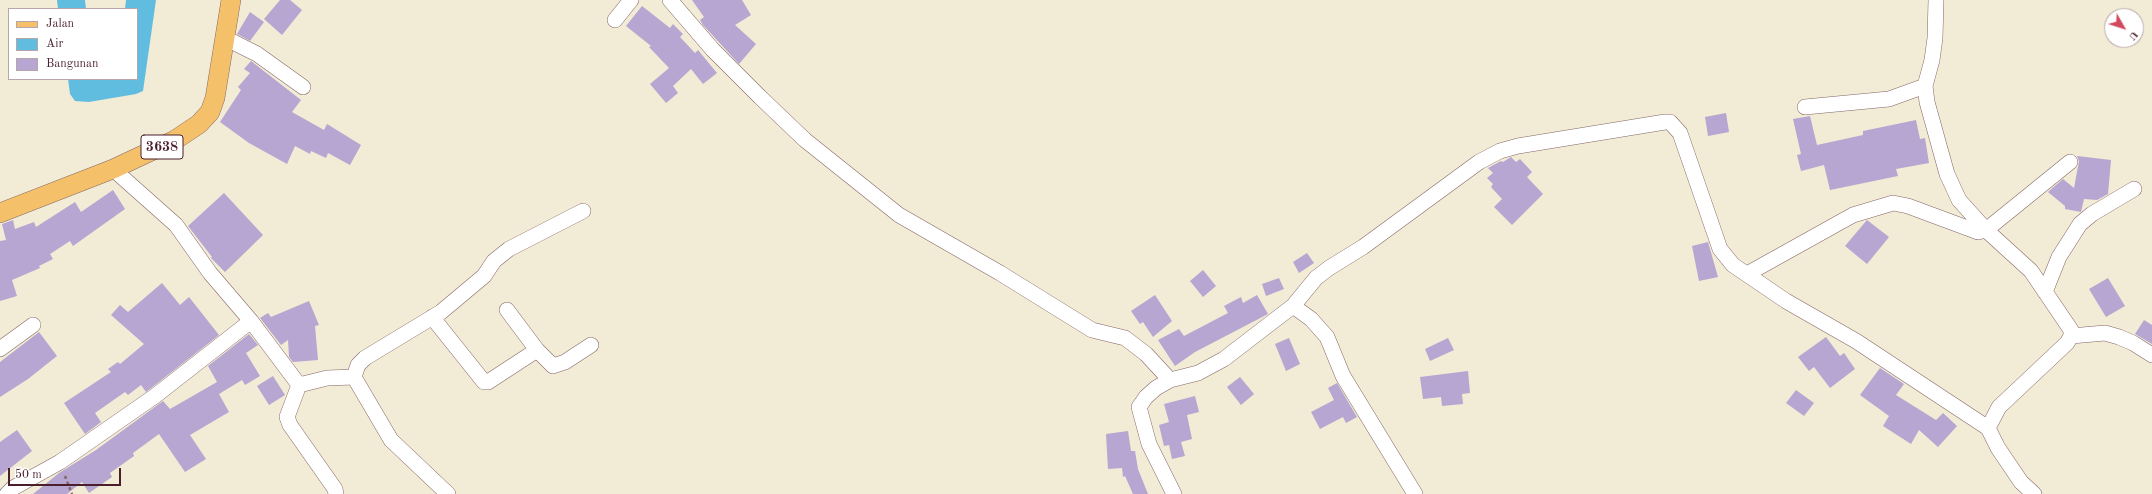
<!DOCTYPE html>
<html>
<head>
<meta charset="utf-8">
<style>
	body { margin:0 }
	#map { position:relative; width:2152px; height:494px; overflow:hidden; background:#f2ebd5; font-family:"Old Standard TT",serif }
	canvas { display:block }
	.legend { position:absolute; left:8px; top:8px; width:130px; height:72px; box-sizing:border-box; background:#fff; border:1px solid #b7a5aa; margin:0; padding:5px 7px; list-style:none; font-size:12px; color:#4a1f2b }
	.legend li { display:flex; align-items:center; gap:8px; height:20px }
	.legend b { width:20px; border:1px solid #b7a5aa }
	.north { position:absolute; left:2104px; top:8px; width:40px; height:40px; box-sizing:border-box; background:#fff; border:1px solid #b7a5aa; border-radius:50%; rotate:129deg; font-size:11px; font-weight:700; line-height:16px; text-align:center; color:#4a1f2b }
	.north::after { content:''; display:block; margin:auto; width:14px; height:18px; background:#d1495b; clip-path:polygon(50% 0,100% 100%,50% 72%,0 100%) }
	.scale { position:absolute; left:8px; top:468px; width:113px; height:18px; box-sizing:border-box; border:2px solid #4a1f2b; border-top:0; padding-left:5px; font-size:12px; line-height:14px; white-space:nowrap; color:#4a1f2b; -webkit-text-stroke:3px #fff; paint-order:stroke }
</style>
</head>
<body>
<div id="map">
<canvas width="2152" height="494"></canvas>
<ul class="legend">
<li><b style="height:5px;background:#f4c16a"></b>Jalan</li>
<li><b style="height:11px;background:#61bddf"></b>Air</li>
<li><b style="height:11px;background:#b6a6d1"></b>Bangunan</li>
</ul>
<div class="north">U</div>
<div class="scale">50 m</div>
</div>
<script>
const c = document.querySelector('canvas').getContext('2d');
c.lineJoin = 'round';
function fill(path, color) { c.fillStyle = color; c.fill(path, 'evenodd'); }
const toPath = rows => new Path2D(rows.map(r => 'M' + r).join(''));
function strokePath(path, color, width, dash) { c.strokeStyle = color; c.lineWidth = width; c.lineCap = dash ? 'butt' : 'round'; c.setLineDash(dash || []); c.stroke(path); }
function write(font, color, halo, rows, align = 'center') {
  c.font = font + ' "Old Standard TT",serif'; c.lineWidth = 3; c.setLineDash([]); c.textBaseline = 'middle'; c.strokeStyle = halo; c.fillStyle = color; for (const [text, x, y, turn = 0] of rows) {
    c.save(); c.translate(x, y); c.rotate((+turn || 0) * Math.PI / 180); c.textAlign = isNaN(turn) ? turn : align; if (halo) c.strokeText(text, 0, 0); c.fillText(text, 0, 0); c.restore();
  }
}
const water = toPath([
	[57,0,85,0,86,9,58,9],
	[126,0,156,0,143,91,136,94,89,102,75,101,70,94,68,79,137,79,137,9,125,9]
]);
const building = toPath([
	[280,0,290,0,302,10,282,35,264,19],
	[692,0,742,0,751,15,735,25,756,44,739,64,703,25,700,20,704,17],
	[642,6,670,28,673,24,683,34,680,37,695,53,698,50,717,73,703,84,691,69,673,86,678,93,666,103,650,84,669,68,649,47,651,46,626,26],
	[250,12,264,22,250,41,237,34],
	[251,61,301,100,292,112,324,130,327,124,361,145,350,165,328,153,326,158,311,151,310,154,295,146,287,164,249,143,220,122,241,90,238,87,250,73,244,69],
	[1726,113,1729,132,1708,136,1705,117],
	[1810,116,1817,145,1863,135,1863,131,1916,120,1920,139,1925,138,1929,163,1896,169,1898,176,1830,190,1824,165,1801,171,1797,155,1801,154,1793,119],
	[2077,156,2111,160,2108,194,2097,200,2084,199,2081,212,2065,209,2065,206,2048,192,2063,179,2074,188,2079,161],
	[1511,157,1516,162,1520,159,1532,172,1527,177,1543,194,1512,225,1494,207,1502,199,1491,187,1493,184,1487,178,1493,173,1488,168,1501,161,1503,162],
	[113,190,125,209,73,246,70,241,50,254,53,259,39,266,40,268,12,280,17,296,0,301,0,241,6,240,2,224,13,220,15,229,34,222,36,227,75,202,81,212],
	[224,193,263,235,225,272,211,258,212,257,188,226],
	[1867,220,1889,237,1867,264,1845,246],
	[1708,242,1718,277,1699,281,1692,246],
	[1307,253,1314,263,1299,273,1293,262],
	[1203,270,1216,286,1203,297,1190,281],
	[1279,278,1284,289,1266,296,1262,284],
	[2108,278,2125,306,2106,317,2089,289],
	[162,283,180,305,189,297,219,335,146,392,141,385,128,395,125,392,95,413,101,422,85,434,64,403,111,372,108,369,118,362,120,364,144,344,111,315,120,305,128,312],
	[1155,295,1172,321,1153,337,1143,322,1140,324,1131,311],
	[1257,295,1268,314,1195,352,1175,366,1158,340,1179,329,1184,336,1228,313,1224,306,1241,297,1243,303],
	[309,301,319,325,315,326,318,360,293,362,289,357,288,340,281,345,260,318,268,313,271,317],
	[2144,320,2152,325,2152,344,2135,334],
	[39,332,57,356,28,379,0,397,0,362],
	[249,334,258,345,246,353,260,376,245,385,242,380,219,394,229,412,190,435,206,459,185,472,159,434,133,453,134,456,110,473,112,477,89,493,82,482,67,494,33,494,59,473,96,450,163,401,170,409,217,382,208,366],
	[1826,337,1840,356,1844,353,1855,369,1830,388,1814,367,1809,371,1798,357],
	[1289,338,1300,364,1286,371,1275,344],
	[1448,338,1454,350,1430,361,1425,349],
	[1880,368,1904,384,1896,395,1936,420,1943,413,1957,426,1938,447,1919,430,1911,444,1883,426,1889,416,1860,395],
	[1468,371,1470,393,1462,394,1463,404,1442,406,1441,397,1423,399,1420,377],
	[273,376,285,395,269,405,257,386],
	[1240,377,1254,394,1241,405,1227,387],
	[1337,383,1357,417,1346,423,1343,417,1320,429,1311,412,1334,400,1328,388],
	[1796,390,1814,403,1804,416,1786,403],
	[1195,396,1199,412,1187,415,1192,439,1181,442,1185,456,1172,459,1169,445,1164,446,1159,425,1169,422,1164,404],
	[17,430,32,451,0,476,0,442],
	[1128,431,1131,451,1135,451,1138,469,1148,494,1133,494,1125,476,1123,477,1122,468,1108,469,1106,434]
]);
const path = toPath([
	[65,476,72,494]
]);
const minor = toPath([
	[670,0,713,50,760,97,805,140,899,215,1000,273,1092,330,1125,338,1146,354,1170,380],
	[1936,0,1935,38,1932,60,1925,86,1927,102,1947,174,1959,200,1986,230,2031,271,2071,330,2071,336,2067,343,1999,407,1988,428],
	[615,20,631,0],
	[225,38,257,54,303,87],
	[1805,107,1889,99,1925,86],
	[113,169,176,225,210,273,251,321,299,385,327,378,354,377,391,440,448,494],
	[1747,274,1853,215,1893,203,1908,206,1978,232,1986,230,2070,162],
	[2045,292,2059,257,2080,224,2092,214,2134,189],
	[1293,306,1311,319,1327,337,1343,376,1415,494],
	[507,310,537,350],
	[432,317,484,382,488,382,537,350,553,366,565,362,591,345],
	[2071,336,2105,333,2119,337,2133,343,2152,355],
	[0,349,33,325],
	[354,377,358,365,365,358,441,312,484,276,494,261,509,249,583,211],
	[299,385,287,417,290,425,335,489,336,494],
	[7,494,13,488,60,462,155,396,251,321],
	[1174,494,1149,444,1139,407,1146,397,1156,388,1170,380,1198,373,1224,359,1293,306,1316,278,1329,268,1363,247,1479,162,1500,151,1518,146,1665,122,1670,122,1680,133,1720,249,1733,265,1786,301,1856,341,1988,428,1998,448,2021,482,2034,494]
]);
const major = toPath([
	[0,213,113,169,175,140,199,124,210,112,215,98,231,0]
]);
const shields = [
	[162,147,42]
];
const shieldNames = [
	["3638",162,147]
];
fill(water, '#61bddf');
fill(building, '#b6a6d1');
strokePath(minor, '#856666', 16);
strokePath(major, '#856666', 20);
strokePath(path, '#856666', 2.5, [3, 3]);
strokePath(minor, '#fff', 15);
strokePath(major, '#f4c16a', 19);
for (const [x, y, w] of shields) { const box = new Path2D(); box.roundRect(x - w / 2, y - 12, w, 24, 3); c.fillStyle = '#fff'; c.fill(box); strokePath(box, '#4a1f2b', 1); }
write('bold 14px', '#4a1f2b', null, shieldNames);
</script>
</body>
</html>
